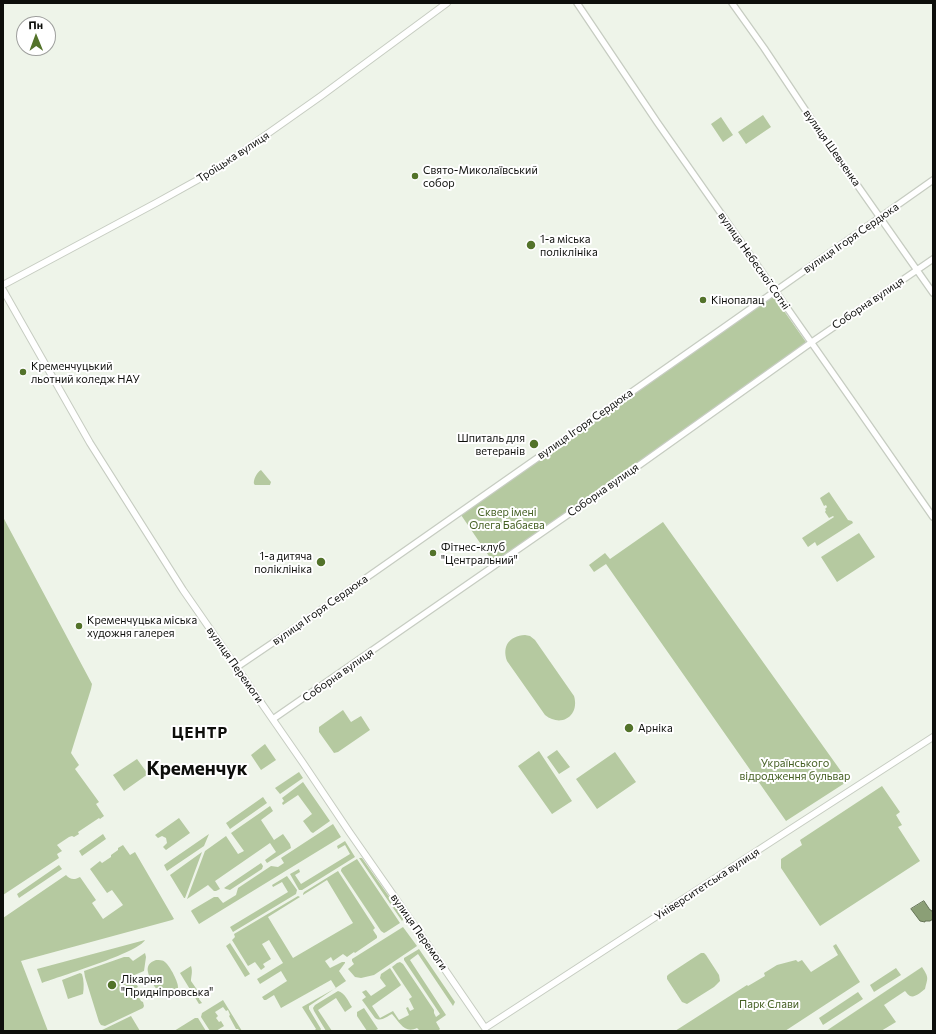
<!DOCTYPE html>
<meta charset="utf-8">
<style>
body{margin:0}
#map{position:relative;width:936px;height:1034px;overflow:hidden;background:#eef4e9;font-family:Commissioner,sans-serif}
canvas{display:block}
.frame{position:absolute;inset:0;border:4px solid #0d0e0b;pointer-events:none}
.north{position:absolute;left:16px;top:16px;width:40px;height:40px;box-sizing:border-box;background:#fff;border:1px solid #9e9f9d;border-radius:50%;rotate:359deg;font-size:11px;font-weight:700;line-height:16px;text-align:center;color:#0d0e0b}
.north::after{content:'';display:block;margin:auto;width:14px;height:18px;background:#53732a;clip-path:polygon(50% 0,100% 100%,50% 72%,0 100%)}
</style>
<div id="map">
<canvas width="936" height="1034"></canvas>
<div class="frame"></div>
<div class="north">Пн</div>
</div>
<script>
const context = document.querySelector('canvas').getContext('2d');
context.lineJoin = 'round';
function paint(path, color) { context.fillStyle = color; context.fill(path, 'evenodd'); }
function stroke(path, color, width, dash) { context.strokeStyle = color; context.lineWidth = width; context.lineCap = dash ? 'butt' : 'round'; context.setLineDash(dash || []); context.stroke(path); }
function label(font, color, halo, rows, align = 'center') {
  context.font = font + ' Commissioner,sans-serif'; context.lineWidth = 4; context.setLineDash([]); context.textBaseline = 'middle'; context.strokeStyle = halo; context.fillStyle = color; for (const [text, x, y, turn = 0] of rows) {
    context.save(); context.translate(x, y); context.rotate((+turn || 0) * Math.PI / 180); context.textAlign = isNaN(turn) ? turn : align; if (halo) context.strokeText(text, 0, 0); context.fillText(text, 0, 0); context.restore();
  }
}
paint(new Path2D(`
 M763,115L771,127L746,144L738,132Z
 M721,117L733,135L723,142L711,124Z
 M772,294L808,345L495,565L459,512Z
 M261,470L271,482L270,485H255L254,484C253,480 257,472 261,470Z
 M829,492L848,520L852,521L853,523L817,546L815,542L808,547L802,538L834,517L833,516L829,518L825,512L826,510L825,509L827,507L826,505L824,506L820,498Z
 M3,517L92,684L91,689L71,753L79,765L75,769L99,802L96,804L104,816L100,819L99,818L78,832L79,834L74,837L72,836L69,837L57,845L62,851L57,854L59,858L3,895Z
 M663,522L848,781L786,821L606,564L594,572L589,565L605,553L610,559Z
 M859,533L875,557L837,582L821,557Z
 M525,635L530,636L535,640L574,696C580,716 561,728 545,715L507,661C502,646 509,636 525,635Z
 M343,710L351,722L361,716L370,730L338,752L334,753L319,732V727Z
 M265,744L276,760L261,770L251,755Z
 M557,750L570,767L559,774L547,757Z
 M539,751L572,801L552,814L518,766Z
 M615,752L636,782L597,809L576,779Z
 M137,759L148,774L124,791L113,775Z
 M299,772L303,778L280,794L275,788Z
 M303,782L330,821L313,833L311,832L303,821L312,814L298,795L283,805L282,803L284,801L282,798Z
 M882,786L900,812L896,815L902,825L898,827L920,861L820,926L781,868V859L802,845L800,840Z
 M263,797L267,803L230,829L226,823Z
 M270,806L273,811L261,820L274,840L283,834L290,844L291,848L267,863L265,860L276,852L270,843L215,881L220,889L216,891H214L208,885L187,899L205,851L226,836L238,854L244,851L231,833Z
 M179,818L190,833L166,850L163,847L167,843L166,838L162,836L158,838L155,835Z
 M333,824L341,837L199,924L191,911L192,910L214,897H218L223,903L236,895L238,888L271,866L278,867L284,863L281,858Z
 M103,834L106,839L82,856L79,851Z
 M209,834L204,846L167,871L164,865Z
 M345,841L355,857L302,890H299L290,874L299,869L300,872L295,875L301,884L350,854L345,845L338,849L337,846Z
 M123,845L130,855L135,852L174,919L172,920L21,961L48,1031H3V918L66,875C70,880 75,880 80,877L96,900L92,903L103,919L123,905L112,890L107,893L90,869L100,861L102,863L111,857V855L118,850V848Z
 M202,852L185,898H184L170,875Z
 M359,858H362L404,918L402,921Z
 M357,859L400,923L386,932L384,933L381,931L341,871V870L342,868Z
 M261,863L263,866L262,869L230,890L226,889L224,888Z
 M59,865L62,869L19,898L17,894Z
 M338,871L375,928L373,930L377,936V938L355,953L354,952L347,957L343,954L333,961L331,957L325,961L330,968L342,962H345V963L339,971L346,981L309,1006V1009L321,1029L320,1031H314L316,1029L302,1007L336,988L331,980L281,1008L274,995L266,1000H264L262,997L287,981L281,971L260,984L257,979L283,963L269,940L262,944L271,959L263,964L265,967L261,970L255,962L248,966L232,940L235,937L234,934L298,896L300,897L268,917L293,958L353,923L327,880L303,895V894L304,892Z
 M287,876L297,890L296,894L233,932L230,927L288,892L282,882L273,887L272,885Z
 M403,927L417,946L374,975L361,978L355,977L348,969L354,964L352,961V959Z
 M145,940C138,953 60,976 42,983L37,969Z
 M230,943L250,974L245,977L226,946Z
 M836,944L860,982L785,1031H675L747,985L748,986L765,976L764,973L777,965L796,960L798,962L802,960L811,972L838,955L833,946Z
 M419,949L455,1002L453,1006L418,954L410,960L446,1015L436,1022L440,1029L438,1031H420L417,1028C405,1034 400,1023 392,1014C386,1017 381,1022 375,1018L362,1000L366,997L362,992L366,990L371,996L386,986L380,978L381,974L390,968L401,985L400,986L372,1006L380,1018L393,1011L399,1020L409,1015L406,1008L408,1007L410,1011L414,1009L409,999L412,997L392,967L397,963L400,962L403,964L434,1010V1013L436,1017L440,1014L404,960V958Z
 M145,953L146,957L144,971L132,976L138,987L134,989L141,1001L143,1002L144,1006L143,1008L105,1026L101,1025L99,1022L85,977L84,971L124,957H129L133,961Z
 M701,953H704L706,955L719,975L720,981L714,987L687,1004L682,1002L667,979V976L669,974Z
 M156,960C159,960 163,960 165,962C170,966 179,983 178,988C168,999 160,996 153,984C149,975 142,965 156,960Z
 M191,966C193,972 191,976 191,981L200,994L199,999L202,1003L199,1004L180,973Z
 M922,967C929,978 928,977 925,989C921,992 915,998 910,996C908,995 907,993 905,991L884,1005L896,1022L881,1031H826Z
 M896,968L901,975L874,992L870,985Z
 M80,973L82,974C84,980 84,988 83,994L68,999L62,980Z
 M338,991C345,993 348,1001 352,1007L345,1012L336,998L318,1010L332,1031H326L314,1011L313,1008L315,1005Z
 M858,992L863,999L823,1025L819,1018Z
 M223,1000L242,1031H240L238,1029H236L229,1016L230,1015L228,1010L226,1011L223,1007L215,1012L218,1016L216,1018L219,1022L221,1021L224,1026L216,1031H210L201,1017L202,1013Z
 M364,1008L378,1029L374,1031H367L357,1016V1012Z
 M131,1016L140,1031H100Z
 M195,1018H198L206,1031H187L186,1030L183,1031H174Z`), '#b5c9a0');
const water = new Path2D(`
 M924,901L930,910H931L933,913V919L930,921H925V922L920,921L911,909Z`);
paint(water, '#8b9f76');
stroke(water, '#657456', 1);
const tertiary = new Path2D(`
 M577,3L657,122L853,402L933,517
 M732,3L764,48L820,132L933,293
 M237,667L299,625L356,585L723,328L933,180
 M273,719L631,471L812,342L933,259`);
const secondary = new Path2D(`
 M3,285L156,203L219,168L321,96L447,3
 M3,290L90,443L183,590L303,763L350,833L426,942L485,1028L783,834L933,737`);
stroke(tertiary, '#c6ccc1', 8);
stroke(secondary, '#c6ccc1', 8);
stroke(tertiary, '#fff', 5.5);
stroke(secondary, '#fff', 6);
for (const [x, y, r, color] of [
 [415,176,4,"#53732a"],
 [531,245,5,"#53732a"],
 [703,300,4,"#53732a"],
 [23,372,4,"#53732a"],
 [534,444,5,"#53732a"],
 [433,553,4,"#53732a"],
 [321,562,5,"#53732a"],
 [79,626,4,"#53732a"],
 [629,728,5,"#53732a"],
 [112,985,5,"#53732a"]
]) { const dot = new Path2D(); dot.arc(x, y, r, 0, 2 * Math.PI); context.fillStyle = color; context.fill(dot); stroke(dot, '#fff', 1.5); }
label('11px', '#0d0e0b', '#fff', [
 ["вулиця Шевченка",832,148,55],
 ["Троїцька вулиця",233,157,-33],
 ["вулиця Ігоря Сердюка",851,238,-35],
 ["вулиця Небесної Сотні",754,261,55],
 ["Соборна вулиця",868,303,-34],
 ["вулиця Ігоря Сердюка",585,424,-35],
 ["Соборна вулиця",603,490,-35],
 ["вулиця Ігоря Сердюка",320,610,-35],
 ["вулиця Перемоги",235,665,55],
 ["Соборна вулиця",338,675,-35],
 ["Університетська вулиця",707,884,-33],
 ["вулиця Перемоги",419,932,55]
]);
label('11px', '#0d0e0b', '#fff', [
 ["Свято-Миколаївський",423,170],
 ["собор",423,183],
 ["1-а міська",540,239],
 ["поліклініка",540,252],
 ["Кінопалац",711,300],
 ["Кременчуцький",31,366],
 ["льотний коледж НАУ",31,379],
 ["Шпиталь для",525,438,"right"],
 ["ветеранів",525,451,"right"],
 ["Фітнес-клуб",441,547],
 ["\"Центральний\"",441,560],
 ["1-а дитяча",312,556,"right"],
 ["поліклініка",312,569,"right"],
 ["Кременчуцька міська",87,620],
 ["художня галерея",87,633],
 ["Арніка",638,728],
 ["Лікарня",121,979],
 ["\"Придніпровська\"",121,992]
], 'left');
label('11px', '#445f22', '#fff', [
 ["Сквер імені",507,512],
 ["Олега Бабаєва",507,525],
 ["Українського",795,763],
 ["відродження бульвар",795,776],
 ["Парк Слави",769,1004]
]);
context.letterSpacing = '1px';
label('bold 15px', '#0d0e0b', '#fff', [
 ["ЦЕНТР",200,733]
]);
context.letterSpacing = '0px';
label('bold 19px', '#0d0e0b', '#fff', [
 ["Кременчук",197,769]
]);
</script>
